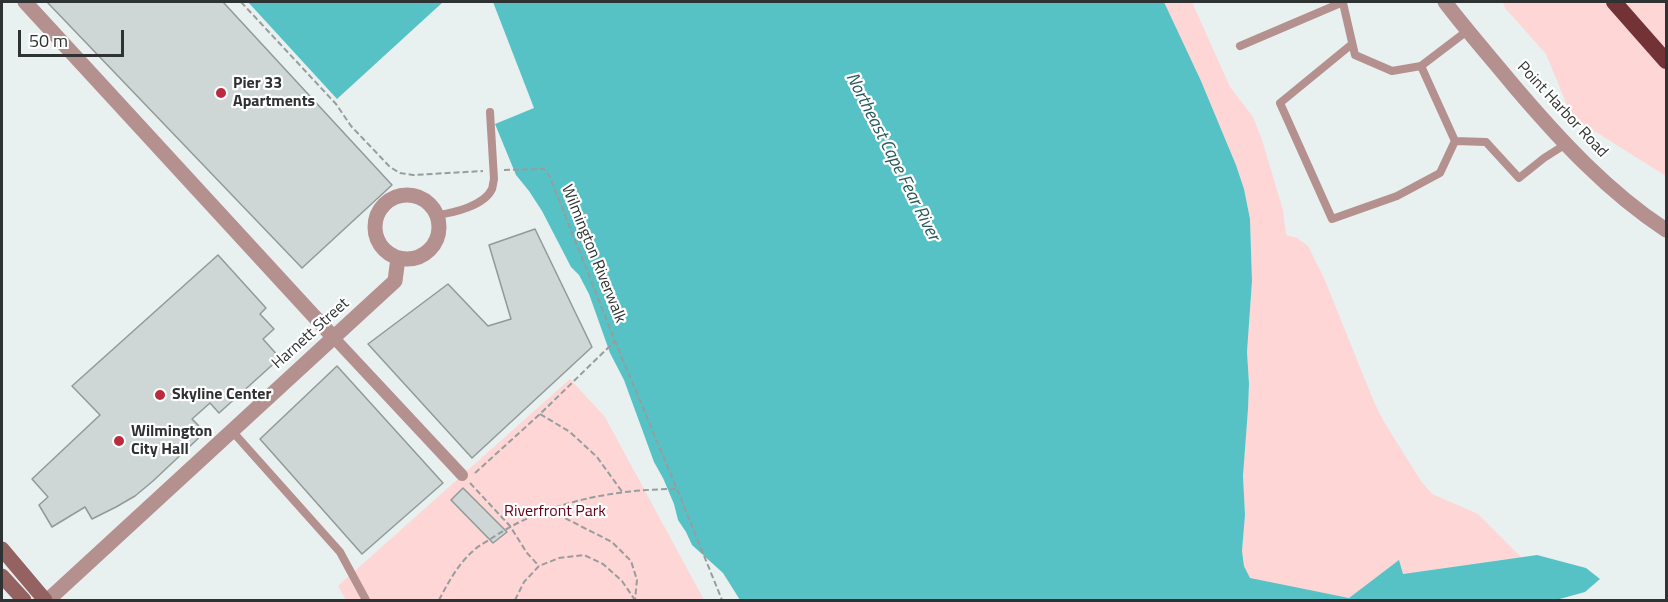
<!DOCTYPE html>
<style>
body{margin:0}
#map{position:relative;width:1668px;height:602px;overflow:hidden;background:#e8f0f0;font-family:"Titillium Web",sans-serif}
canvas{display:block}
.frame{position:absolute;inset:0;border:3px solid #2f3232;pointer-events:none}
.scale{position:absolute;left:18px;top:30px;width:106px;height:27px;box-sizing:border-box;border:3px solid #2f3232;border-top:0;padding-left:8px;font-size:18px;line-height:21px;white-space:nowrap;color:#2f3232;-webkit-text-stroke:4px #fff;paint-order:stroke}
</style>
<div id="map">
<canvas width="1668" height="602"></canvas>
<div class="frame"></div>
<div class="scale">50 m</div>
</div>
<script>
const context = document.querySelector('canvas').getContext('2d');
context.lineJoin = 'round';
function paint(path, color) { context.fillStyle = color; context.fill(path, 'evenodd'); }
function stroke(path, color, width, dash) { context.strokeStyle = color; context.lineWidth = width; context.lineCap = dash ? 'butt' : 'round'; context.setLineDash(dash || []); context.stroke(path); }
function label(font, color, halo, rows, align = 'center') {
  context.font = font + ' "Titillium Web",sans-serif'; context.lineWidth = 4.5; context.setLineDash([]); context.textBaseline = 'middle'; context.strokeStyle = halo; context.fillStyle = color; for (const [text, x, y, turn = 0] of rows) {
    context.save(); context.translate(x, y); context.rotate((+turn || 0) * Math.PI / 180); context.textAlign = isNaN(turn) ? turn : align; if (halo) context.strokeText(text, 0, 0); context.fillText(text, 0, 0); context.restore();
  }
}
paint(new Path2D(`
 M1164,2H1192L1230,87L1253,117L1262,140L1283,210L1286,235L1297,238L1308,246L1324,278L1374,402L1384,422L1421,481L1432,494L1478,514L1521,557L1403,574L1399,561L1349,598L1250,579L1244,566L1242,551L1245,515L1243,476L1248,409L1249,384L1247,352L1252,281L1250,219L1244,189L1236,165L1201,81Z
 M1503,2H1666V176L1580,122L1569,110L1546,54L1505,8Z
 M570,379L605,417L704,600H346L338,586Z`), '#fdd6d5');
paint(new Path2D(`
 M248,2H443L337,99Z
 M493,2H1164L1201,81L1236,165L1244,189L1250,219L1252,281L1247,352L1249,384L1248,409L1243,476L1245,515L1242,551L1244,566L1250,578L1349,598L1399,560L1403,574L1537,555L1586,568L1600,579L1585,592L1556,600H740L723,573L692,545L686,532L678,520L674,504L663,478L654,462L624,380L610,353L589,294L579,275L571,267L542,211L529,191L516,175L495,124L534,108Z`), '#57c2c6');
const building = new Path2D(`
 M47,2H223L392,185L302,268Z
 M535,229L592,347L472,458L368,344L448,284L488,326L511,319L489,245Z
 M218,255L266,308L260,314L274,329L263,339L280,358L219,413L210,403L192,419L205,432L153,481L135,496L116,507L92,519L85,507L52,527L39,505L48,497L32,479L100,415L72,386Z
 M337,366L443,483L362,554L260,439Z
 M463,488L507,532L493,543L451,500Z`);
paint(building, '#ced6d6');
stroke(building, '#929999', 1.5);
stroke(new Path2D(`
 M241,2L336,104L351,126L390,167L400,173L413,175L483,171
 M504,170L544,169L550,177L615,341L677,489L722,600
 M540,414L570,432L597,457L623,493
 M475,473L540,414L615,341
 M470,483L510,526L527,553L539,566
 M549,510L612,542L631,561L637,580L635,600
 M439,600C448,583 458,564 473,551C478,546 486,542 492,538C546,502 614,489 677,489
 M515,600L524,582L539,566L559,558L584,555L603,564L622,581L635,600`), '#979d9d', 2, [6, 3]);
stroke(new Path2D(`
 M1343,3L1355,55L1392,71L1421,66L1455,141L1486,142L1519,178L1544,158L1566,144
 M1352,44L1280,103L1332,219L1397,196L1440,173L1455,141
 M1240,46L1343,2
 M1421,66L1467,31
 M437,215C453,213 484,206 492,189C493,186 493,183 494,179L490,112
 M232,431L340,552L366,600`), '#b4908f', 8);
stroke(new Path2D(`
 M334,338L462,475`), '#b4908f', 12);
stroke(new Path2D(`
 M25,2L334,338
 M1445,2C1467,31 1491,58 1514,86C1560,140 1608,192 1666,230
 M375 227a32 32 0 1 1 64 0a32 32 0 1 1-64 0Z
 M48,600L395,281L398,258`), '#b4908f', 15);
stroke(new Path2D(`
 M2,549L45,600
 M2,576L24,600`), '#956262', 15);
stroke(new Path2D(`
 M1614,2L1666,61`), '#733236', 16);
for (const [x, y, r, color] of [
 [221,93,6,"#bc2b3d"],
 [160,395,6,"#bc2b3d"],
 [119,441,6,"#bc2b3d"]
]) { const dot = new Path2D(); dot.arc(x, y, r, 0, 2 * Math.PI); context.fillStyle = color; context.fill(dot); stroke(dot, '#fff', 2); }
label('bold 16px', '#2f3232', '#fff', [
 ["Pier 33",233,84],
 ["Apartments",233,102],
 ["Skyline Center",172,395],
 ["Wilmington",131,432],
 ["City Hall",131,450]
], 'left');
label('16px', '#2f3232', '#fff', [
 ["Point Harbor Road",1562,110,47],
 ["Wilmington Riverwalk",593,254,68],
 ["Harnett Street",311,334,-42]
]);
label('16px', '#660317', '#fff', [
 ["Riverfront Park",555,512]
]);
label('italic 18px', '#29585a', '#fff', [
 ["Northeast Cape Fear River",892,157,63]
]);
</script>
